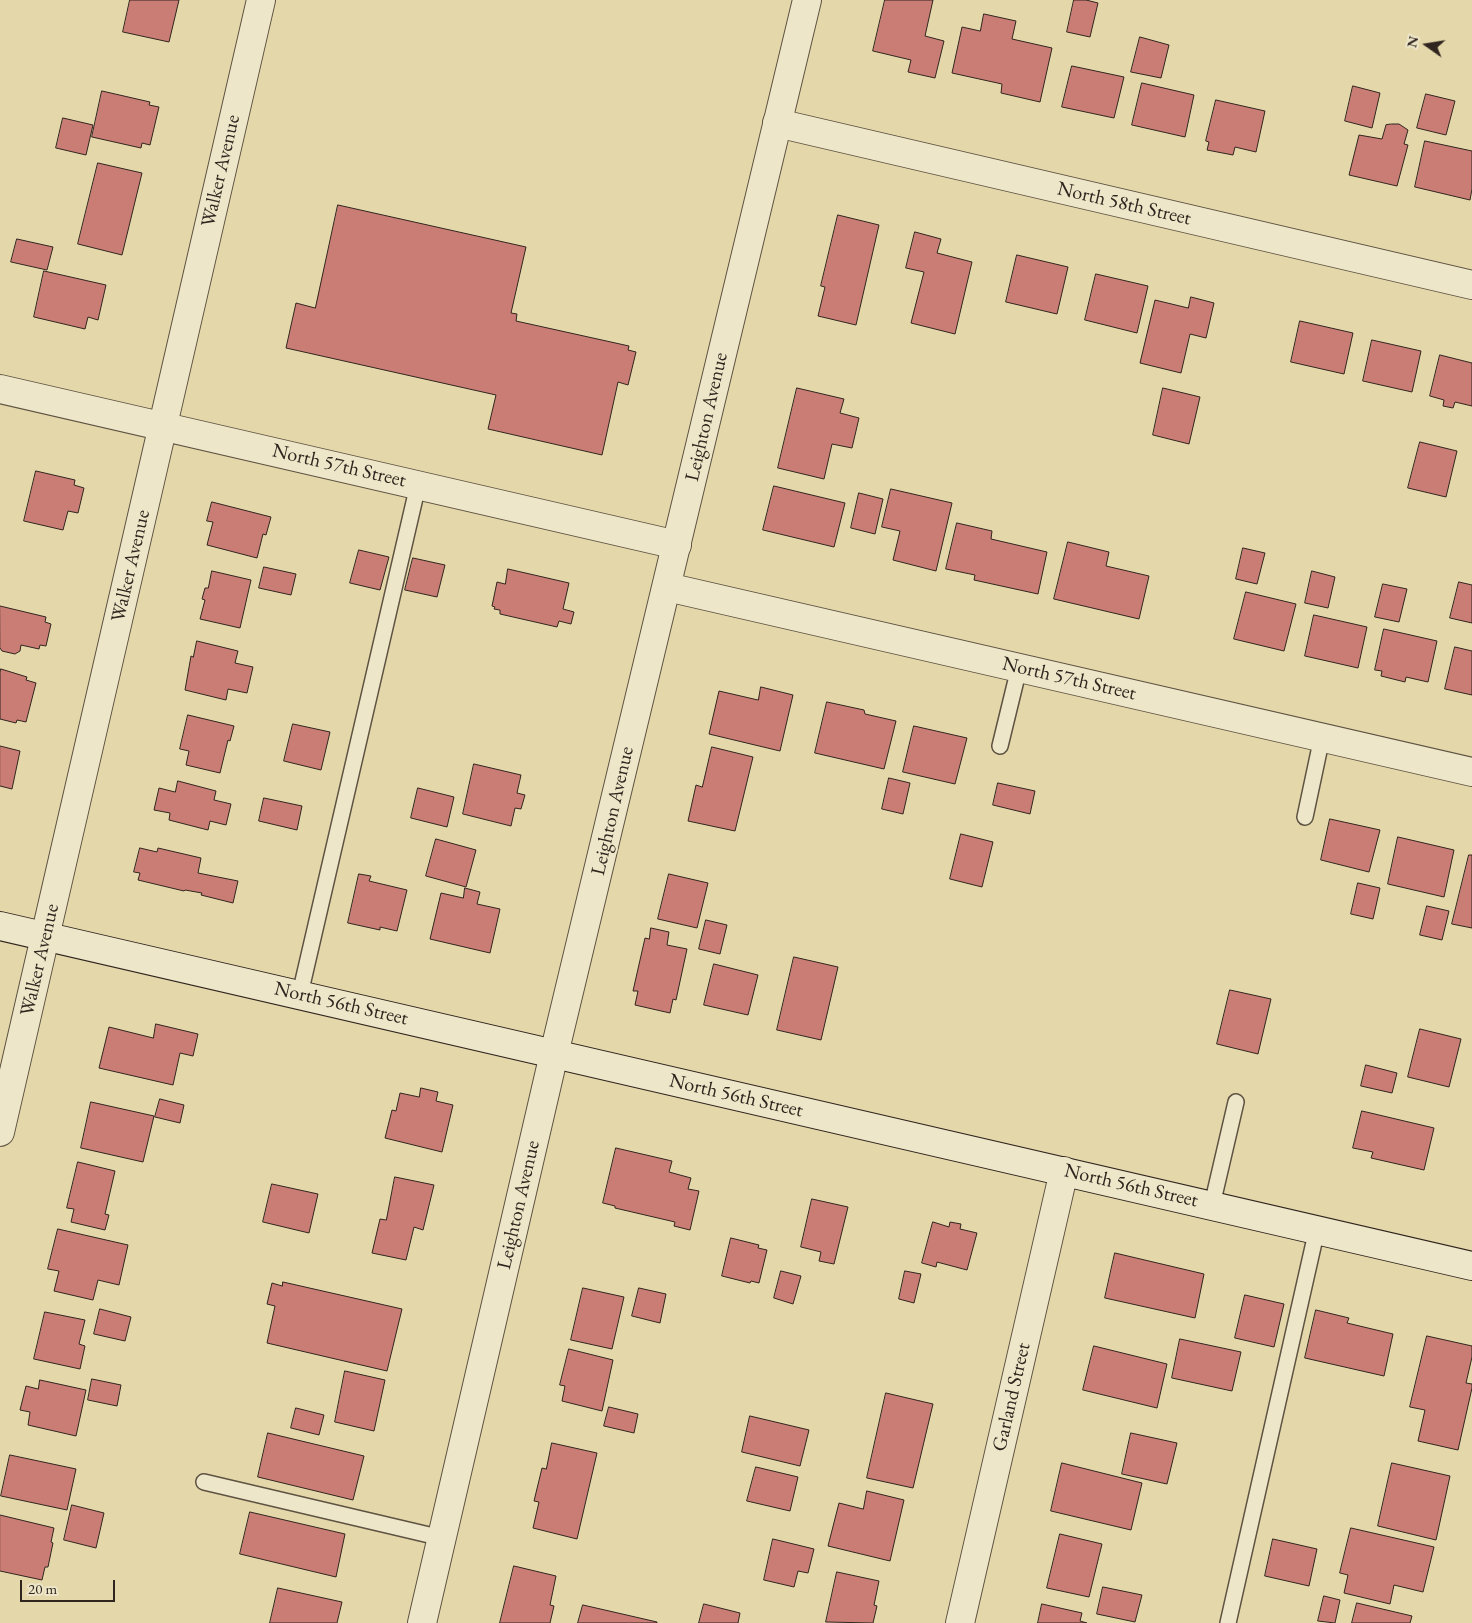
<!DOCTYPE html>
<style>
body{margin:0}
#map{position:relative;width:1472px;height:1623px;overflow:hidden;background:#e4d8ab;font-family:"EB Garamond",serif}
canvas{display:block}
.north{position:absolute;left:1402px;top:20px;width:50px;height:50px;-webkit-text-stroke:4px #ede6c8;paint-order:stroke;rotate:283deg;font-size:14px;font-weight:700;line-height:20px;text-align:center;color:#31251f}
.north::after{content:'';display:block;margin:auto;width:18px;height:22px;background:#31251f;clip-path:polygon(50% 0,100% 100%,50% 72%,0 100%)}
.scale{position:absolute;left:20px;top:1580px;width:95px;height:22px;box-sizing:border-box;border:2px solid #31251f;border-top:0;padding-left:6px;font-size:15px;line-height:18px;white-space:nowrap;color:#31251f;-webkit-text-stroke:4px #ede6c8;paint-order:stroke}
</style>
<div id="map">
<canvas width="1472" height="1623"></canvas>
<div class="north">N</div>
<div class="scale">20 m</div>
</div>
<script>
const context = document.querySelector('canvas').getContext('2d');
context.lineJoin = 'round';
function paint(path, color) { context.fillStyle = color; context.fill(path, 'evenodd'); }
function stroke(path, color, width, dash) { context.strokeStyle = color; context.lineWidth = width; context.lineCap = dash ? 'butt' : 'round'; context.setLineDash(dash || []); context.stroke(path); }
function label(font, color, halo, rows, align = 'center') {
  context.font = font + ' "EB Garamond",serif'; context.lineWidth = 4; context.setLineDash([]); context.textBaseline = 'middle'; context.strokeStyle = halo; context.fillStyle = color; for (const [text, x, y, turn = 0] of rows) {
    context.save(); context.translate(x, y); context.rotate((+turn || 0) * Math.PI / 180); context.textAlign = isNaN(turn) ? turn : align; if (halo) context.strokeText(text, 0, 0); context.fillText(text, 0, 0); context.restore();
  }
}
const building = new Path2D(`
 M130,0H179L169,42L123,32Z
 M885,0H933L925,36L944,41L935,78L908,72L911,60L873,51Z
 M1074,0H1086L1098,3L1090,37L1067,32Z
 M984,14L1016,21L1012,39L1052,48L1040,102L1001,93L1002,84L952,73L962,27L980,31Z
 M1140,37L1169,45L1161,78L1131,72Z
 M1072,66L1124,77L1114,118L1062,107Z
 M1142,83L1194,95L1185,137L1132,125Z
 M1353,86L1380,93L1372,128L1345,121Z
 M102,91L150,102L149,105L159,107L150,145L142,143L141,148L92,137Z
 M1426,94L1455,101L1446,135L1417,128Z
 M1216,100L1265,111L1256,152L1235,147L1233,155L1207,150L1209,142L1206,141Z
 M63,118L93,125L86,155L56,148Z
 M1392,124H1399L1408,130L1404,144L1408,145L1397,186L1349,175L1359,135L1382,139L1386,125Z
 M1425,141L1472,151V189L1470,200L1415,187Z
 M98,163L142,173L122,255L78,244Z
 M338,205L526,247L511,313L517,314L516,321L629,346L628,350L636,352L628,385L618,382L602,455L488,429L496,395L286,348L296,303L315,308Z
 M838,215L879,225L856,325L818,316L825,287L821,286Z
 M915,232L941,239L937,253L972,262L955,334L911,323L924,272L906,268Z
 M17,239L53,247L47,270L11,262Z
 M1017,255L1068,267L1057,314L1006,302Z
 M44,271L106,285L98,320L88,317L85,329L34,317Z
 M1096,274L1148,286L1137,333L1085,320Z
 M1191,297L1214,303L1206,338L1190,334L1181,373L1140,363L1155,300L1188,308Z
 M1300,321L1353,333L1344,374L1291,362Z
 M1372,340L1421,351L1412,392L1363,381Z
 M1440,355L1472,363V406L1455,402L1453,408L1443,406L1444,400L1430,396Z
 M797,388L844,399L840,413L859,418L852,448L832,444L824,479L778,468Z
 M1163,388L1200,397L1189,444L1153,435Z
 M1420,442L1457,451L1446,497L1408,488Z
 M36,471L75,480L74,485L84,488L78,513L68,511L63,530L24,521Z
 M774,486L845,503L834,547L763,530Z
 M891,489L952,503L936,571L893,560L900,531L882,527Z
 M859,493L883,499L875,534L851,528Z
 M212,502L271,517L266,535L263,534L257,558L207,545L213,522L207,521Z
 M957,523L992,531L991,539L1047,552L1038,594L974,580L975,575L946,569Z
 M1068,542L1109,552L1106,566L1149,576L1139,619L1054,599Z
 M1243,548L1265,553L1257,584L1236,579Z
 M359,550L389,557L380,590L350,583Z
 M413,558L445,565L437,597L405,590Z
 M264,567L296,574L291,595L259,588Z
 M508,569L569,583L563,609L574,612L571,624L559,621L557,627L500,614V610L494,609L495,607L492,606L497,582L505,584Z
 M212,571L251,580L240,628L200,619L205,600L202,599L205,588H208Z
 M1312,571L1335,577L1328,608L1305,603Z
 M1459,582L1472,585V623L1450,618Z
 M1383,584L1407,589L1399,622L1375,617Z
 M1246,592L1296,604L1284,651L1234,639Z
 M0,606L46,617L45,622L51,624L46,646L40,645L39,649L21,645L20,651L15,654L2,651L0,648Z
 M1314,615L1367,627L1358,668L1305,656Z
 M1384,629L1437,641L1428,682L1406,677L1405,682L1381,676L1382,671L1375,670Z
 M197,641L238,651L235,663L253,667L247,693L228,689L226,700L185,690L191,656L193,657Z
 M1455,647L1472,651V695L1445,689Z
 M1,669L27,677L26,680L36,683L26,722L17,720L16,723L0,719V673Z
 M761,687L793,695L780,751L709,734L719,691L758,700Z
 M827,702L864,710L865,714L896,721L884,769L815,753Z
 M188,715L234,726L230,741L228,740L220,773L186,765L189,751L180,749Z
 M293,724L330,732L321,770L284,761Z
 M914,726L967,738L955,784L903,772Z
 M0,746L20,751L12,789L0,786Z
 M712,747L753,757L735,831L688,821L696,785L702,787Z
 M474,764L521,775L517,793L525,795L521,809L515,808L511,826L463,814Z
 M889,778L910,783L903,814L882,809Z
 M178,781L216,791L214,800L231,804L226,825L210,821L208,830L169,820L170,813L154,810L159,788L175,792Z
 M998,783L1035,791L1030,814L993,805Z
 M418,788L454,797L447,827L411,818Z
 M264,798L302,806L297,830L259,821Z
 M1330,819L1380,830L1369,872L1321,860Z
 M961,834L993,842L982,887L950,879Z
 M1398,837L1454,850L1444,897L1388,884Z
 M436,839L476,850L466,887L426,876Z
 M140,848L157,852L158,848L201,858L198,873L238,881L233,903L201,895L202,893L185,890L184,891L138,880L140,873L134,872Z
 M1469,855H1472V928L1452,924Z
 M359,874L371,876L369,881L407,890L397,931L380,927V930L348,923Z
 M669,874L708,883L697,928L658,919Z
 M1358,883L1380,888L1373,919L1351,914Z
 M465,888L480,892L477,904L500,909L490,953L430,939L441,893L463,898Z
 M1427,906L1449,911L1442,940L1420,935Z
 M706,920L727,925L720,954L699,949Z
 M651,928L669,932L667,945L687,949L676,1000L673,999L670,1013L635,1005L638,991H633L645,938L649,939Z
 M794,957L838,967L821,1040L777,1030Z
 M714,964L758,975L748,1015L704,1005Z
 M1230,990L1271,999L1258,1054L1217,1044Z
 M156,1024L198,1034L193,1056L180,1053L173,1085L99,1068L109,1027L153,1038Z
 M1420,1029L1461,1039L1449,1087L1408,1077Z
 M1366,1065L1397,1073L1392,1093L1361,1086Z
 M421,1088L438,1092L436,1101L453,1105L442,1152L385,1138L392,1110L396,1111L400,1093L419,1097Z
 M160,1099L184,1105L180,1123L155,1117Z
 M91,1102L154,1116L143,1162L81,1148Z
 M1362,1111L1434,1128L1424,1170L1371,1158L1373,1152L1353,1148Z
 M616,1148L672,1161L669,1172L691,1178L688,1189L699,1191L690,1230L674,1226L675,1222L615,1208V1206L603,1203Z
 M78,1162L115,1171L105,1214L109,1215L105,1230L71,1222L74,1209L67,1208Z
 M395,1177L434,1185L423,1230L414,1227L406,1260L372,1253L380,1219L386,1220Z
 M272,1184L318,1194L309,1233L263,1222Z
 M812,1199L848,1207L834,1264L819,1261L821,1252L801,1247Z
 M933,1222L949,1227L950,1222L961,1224L960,1229L977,1233L967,1270L937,1262L936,1267L922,1263Z
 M58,1229L128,1245L119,1285L98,1280L93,1300L54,1291L59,1271L48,1269Z
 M731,1238L759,1245L758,1248L767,1250L759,1283L751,1281L750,1283L722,1276Z
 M1115,1253L1204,1274L1195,1318L1105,1298Z
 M781,1271L801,1276L793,1304L774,1298Z
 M905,1271L921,1274L914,1303L899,1299Z
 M283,1282L402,1309L387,1371L267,1343L275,1306L267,1304L272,1283L282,1286Z
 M583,1288L624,1297L612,1349L571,1340Z
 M639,1288L666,1294L660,1323L632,1316Z
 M1245,1295L1284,1304L1274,1347L1235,1338Z
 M100,1309L131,1317L125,1341L94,1334Z
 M1316,1310L1349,1318L1347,1323L1393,1334L1384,1376L1305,1358Z
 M45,1312L85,1320L79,1344L85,1346L80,1369L34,1359Z
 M1427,1336L1472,1346V1357L1466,1383L1472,1384V1388L1458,1450L1418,1441L1425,1410L1410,1407Z
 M1180,1339L1241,1352L1232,1391L1172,1378Z
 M1094,1346L1167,1364L1157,1408L1083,1390Z
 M569,1349L613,1360L602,1411L562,1401L565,1386L560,1385Z
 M345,1371L385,1380L374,1431L335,1422Z
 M92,1379L121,1385L117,1406L88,1400Z
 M40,1380L86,1390L76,1436L28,1425L30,1412L20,1410L26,1386L38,1389Z
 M886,1393L933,1404L913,1488L867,1478Z
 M609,1407L638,1414L634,1433L604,1426Z
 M296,1408L324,1415L319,1435L291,1428Z
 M750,1416L809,1430L800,1466L742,1452Z
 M268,1433L364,1456L353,1500L258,1477Z
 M1131,1433L1177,1443L1167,1484L1122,1474Z
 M552,1443L597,1453L577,1539L533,1528L539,1502L534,1501L542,1468L546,1469Z
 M10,1455L76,1469L67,1510L1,1496Z
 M1062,1463L1142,1483L1131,1530L1051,1511Z
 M1392,1463L1450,1476L1436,1540L1378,1526Z
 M756,1467L798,1477L790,1511L747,1501Z
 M867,1491L904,1500L890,1561L828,1546L839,1503L863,1509Z
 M72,1505L104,1513L96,1548L64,1540Z
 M250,1512L345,1534L336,1577L240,1554Z
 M0,1515L54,1528L51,1542L53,1543L48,1567H45L42,1580L0,1571Z
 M1351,1528L1434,1547L1423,1592L1394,1585L1390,1604L1344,1593L1348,1575L1340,1573Z
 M1060,1534L1102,1544L1089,1597L1047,1588Z
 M773,1539L814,1549L808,1573L798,1571L794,1587L764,1580Z
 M1273,1539L1317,1549L1309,1586L1265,1576Z
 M514,1566L556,1576L550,1605L554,1606L550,1623H500Z
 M837,1572L879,1581L874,1605L877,1606L873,1623L826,1622Z
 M1103,1587L1142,1595L1135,1622L1097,1614Z
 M278,1588L342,1602L337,1623H270Z
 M1324,1596L1340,1600L1335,1623L1318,1621Z
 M1357,1603L1412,1616L1410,1623H1352Z
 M704,1604L740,1613L738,1623H699Z
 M1042,1604L1082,1613L1080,1621L1087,1623H1038Z
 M583,1605L657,1622V1623H578Z`);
paint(building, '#c97d74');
stroke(building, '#31251f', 1);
const service = new Path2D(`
 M1000,746L1019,668
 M1305,817L1322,737
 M300,994L418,485
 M1212,1205L1236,1102
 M204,1482L442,1538
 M1228,1623L1317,1229`);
const minor = new Path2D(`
 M777,123L1472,285
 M0,389L677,545
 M667,587L1472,772
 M0,1132L261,0
 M960,1623L1064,1171`);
const tertiary = new Path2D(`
 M422,1623L554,1054L807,0`);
const secondary = new Path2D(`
 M0,926L1472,1266`);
stroke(service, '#5e5242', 18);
stroke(minor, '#5e5242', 30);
stroke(tertiary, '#5e5242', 30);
stroke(secondary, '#31251f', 30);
stroke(service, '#ede6c8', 15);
stroke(minor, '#ede6c8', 28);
stroke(tertiary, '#ede6c8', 28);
stroke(secondary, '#ede6c8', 28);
label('20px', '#31251f', '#ede6c8', [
 ["Walker Avenue",221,171,-77],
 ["North 58th Street",1124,204,13],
 ["Leighton Avenue",707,417,-77],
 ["North 57th Street",339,466,13],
 ["Walker Avenue",131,566,-77],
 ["North 57th Street",1069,679,13],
 ["Leighton Avenue",613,811,-77],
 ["Walker Avenue",40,960,-77],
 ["North 56th Street",341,1004,13],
 ["North 56th Street",736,1096,13],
 ["North 56th Street",1131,1186,13],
 ["Leighton Avenue",519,1205,-77],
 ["Garland Street",1012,1397,-77]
]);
</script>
